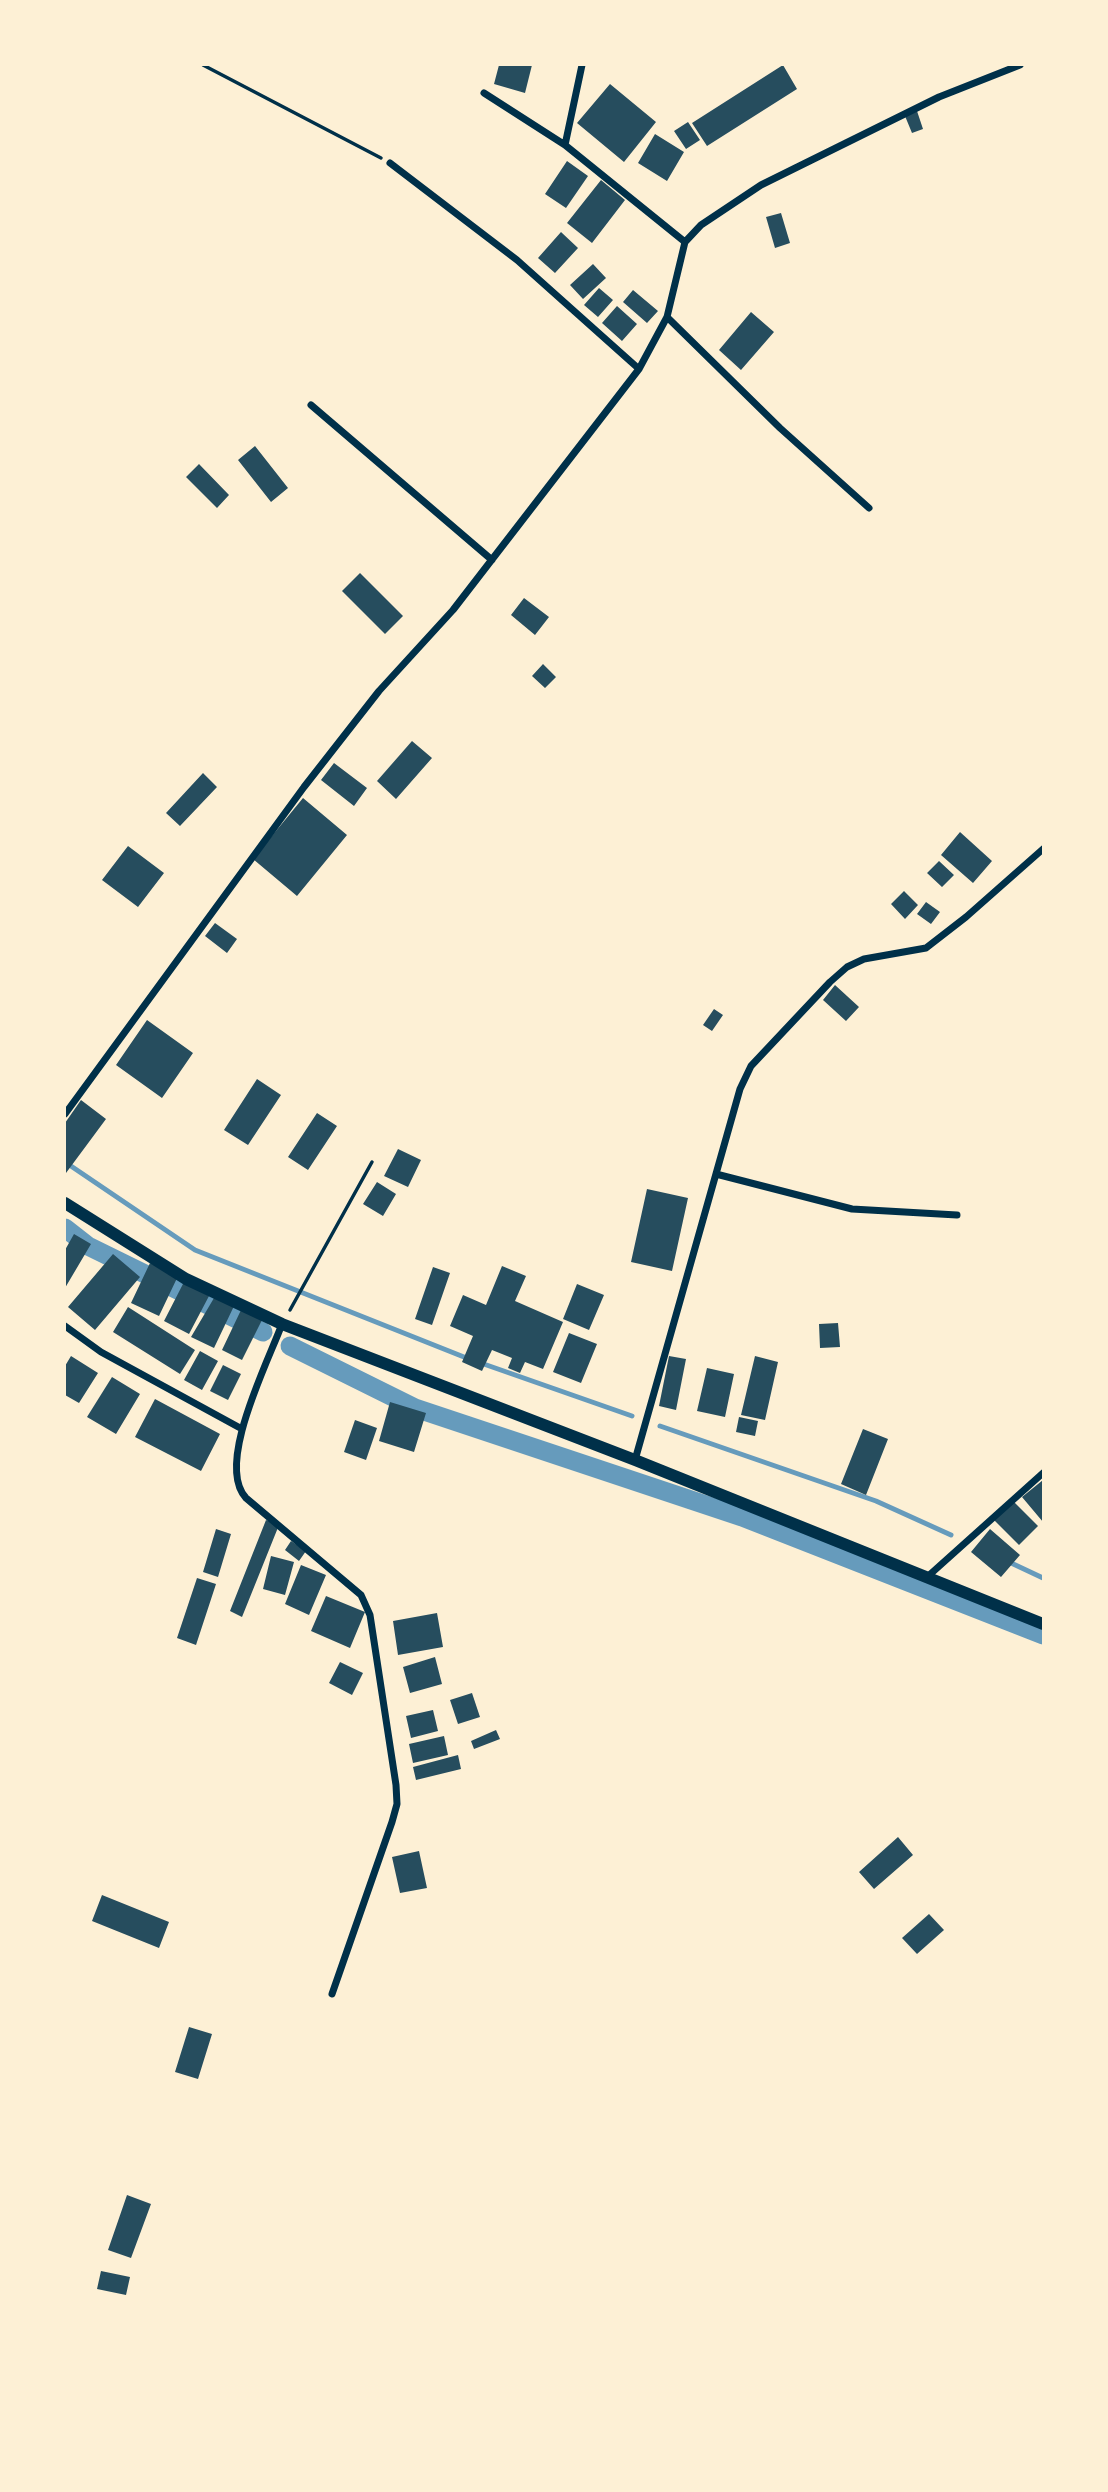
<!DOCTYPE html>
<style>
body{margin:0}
#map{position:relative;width:1108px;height:2492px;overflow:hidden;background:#fdf0d5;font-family:"Public Sans",sans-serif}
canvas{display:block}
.frame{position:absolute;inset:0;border:66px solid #fdf0d5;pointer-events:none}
</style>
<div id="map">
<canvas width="1108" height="2492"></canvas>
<div class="frame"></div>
</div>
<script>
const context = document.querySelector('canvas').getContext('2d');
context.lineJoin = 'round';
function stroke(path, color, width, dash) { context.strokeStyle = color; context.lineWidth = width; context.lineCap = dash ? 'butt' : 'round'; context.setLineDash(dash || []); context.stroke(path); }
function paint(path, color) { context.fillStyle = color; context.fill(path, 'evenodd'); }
stroke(new Path2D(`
 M65,1162L195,1250L469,1359
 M478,1362L632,1416
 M660,1426L876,1501L951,1535
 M1009,1562L1043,1578`), '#669bbc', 5);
stroke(new Path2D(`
 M65,1228L88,1246L263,1332
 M290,1346L415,1408L742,1517L1043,1635`), '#669bbc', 19);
paint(new Path2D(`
 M499,65H532L525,93L494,84Z
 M783,65L797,89L707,146L692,123Z
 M610,84L656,122L624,162L577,123Z
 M917,111L923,129L912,133L905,116Z
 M688,122L700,140L686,149L674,131Z
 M655,134L684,152L667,181L638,163Z
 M567,161L588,176L566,208L545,194Z
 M601,180L625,200L592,243L567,223Z
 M781,213L790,243L775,248L766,217Z
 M561,232L578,248L555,273L538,258Z
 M593,264L606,278L583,299L570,285Z
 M599,288L613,300L598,317L584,305Z
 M633,290L658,311L647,323L623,302Z
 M617,306L637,324L622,341L602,323Z
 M751,312L774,332L741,370L719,350Z
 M255,446L288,488L271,502L238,460Z
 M199,464L229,495L217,508L186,477Z
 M360,573L403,616L385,634L342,591Z
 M524,598L549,617L535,635L511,615Z
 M543,664L556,677L545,688L532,676Z
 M412,741L432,758L396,799L377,781Z
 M334,763L367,788L354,806L321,780Z
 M203,773L217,787L180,826L166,813Z
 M303,798L347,835L297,896L253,859Z
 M960,832L992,861L973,883L941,855Z
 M128,846L164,873L138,907L102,880Z
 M939,861L954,875L942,887L927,873Z
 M904,891L918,905L905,919L891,904Z
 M926,902L940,912L931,924L917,914Z
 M215,923L237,939L227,953L205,936Z
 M835,985L859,1007L846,1021L823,1000Z
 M714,1009L723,1015L712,1031L703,1025Z
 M147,1020L193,1053L162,1098L116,1065Z
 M257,1079L281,1095L248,1145L224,1130Z
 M81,1100L106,1119L66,1173L65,1123Z
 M317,1113L337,1126L308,1170L288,1157Z
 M398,1149L421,1160L408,1187L384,1176Z
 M377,1182L396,1194L383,1216L363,1204Z
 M647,1189L688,1198L672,1271L631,1262Z
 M74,1234L91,1244L65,1288V1250Z
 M113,1254L140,1277L95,1330L68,1307Z
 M150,1263L178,1276L159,1316L131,1303Z
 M502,1266L526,1276L515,1301L563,1322L543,1369L525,1362L520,1373L508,1368L512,1358L492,1350L482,1371L462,1362L473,1336L450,1326L463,1295L486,1305Z
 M433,1267L450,1273L432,1325L415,1319Z
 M184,1282L209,1296L189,1334L164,1321Z
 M577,1284L604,1295L589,1330L563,1319Z
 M214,1298L234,1306L214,1348L191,1337Z
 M128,1307L195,1350L180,1374L113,1332Z
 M241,1310L262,1320L242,1360L222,1350Z
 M838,1323L840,1347L820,1348L819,1324Z
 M569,1333L597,1344L581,1383L553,1372Z
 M200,1351L218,1361L202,1390L184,1380Z
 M71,1356L98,1373L79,1403L65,1395V1366Z
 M669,1356L686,1359L676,1410L659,1406Z
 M755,1356L778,1362L765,1420L741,1415Z
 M223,1365L241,1374L228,1400L210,1391Z
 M707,1368L734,1374L725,1417L697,1411Z
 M112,1377L140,1394L116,1434L87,1417Z
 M155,1399L220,1434L201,1471L135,1437Z
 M390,1402L426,1413L414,1452L379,1441Z
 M739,1417L758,1421L755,1436L736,1432Z
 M355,1420L377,1428L366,1460L344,1452Z
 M863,1429L888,1439L866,1495L841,1484Z
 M1043,1480V1522L1022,1497Z
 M1013,1501L1038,1526L1019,1545L994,1520Z
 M266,1520L279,1525L242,1617L230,1611Z
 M216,1529L231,1534L218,1577L203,1572Z
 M990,1529L1020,1555L1001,1577L971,1552Z
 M291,1541L306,1551L299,1561L285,1550Z
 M271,1556L294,1562L285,1595L263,1589Z
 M301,1565L326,1575L309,1615L285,1604Z
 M197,1578L216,1584L196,1645L177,1638Z
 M326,1596L365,1612L350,1648L311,1631Z
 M437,1613L443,1647L398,1655L393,1621Z
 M435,1657L442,1684L410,1693L403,1667Z
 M340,1662L363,1673L352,1695L329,1683Z
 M472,1693L480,1717L458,1724L450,1700Z
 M433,1710L438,1731L411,1738L406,1716Z
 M496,1730L500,1739L474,1749L471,1741Z
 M444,1736L448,1755L413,1763L409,1744Z
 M458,1755L461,1769L416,1780L413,1767Z
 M898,1837L913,1855L874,1889L859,1872Z
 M419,1851L427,1888L400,1893L392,1857Z
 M102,1895L169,1922L159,1948L92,1921Z
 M929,1914L944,1930L917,1954L902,1938Z
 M189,2027L212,2034L198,2079L175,2072Z
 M127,2195L151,2204L131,2258L108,2250Z
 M101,2271L130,2277L126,2295L97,2289Z`), '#264d5e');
stroke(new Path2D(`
 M203,65L381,158
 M290,1310L372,1162`), '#003049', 3.5);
stroke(new Path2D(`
 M484,93L565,145L685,242
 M565,145L582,65
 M390,163L517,260L639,369
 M667,317L780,428L869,508
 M311,405L492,560
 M65,1114L304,787L379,691L453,610L639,369L667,317L685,242L701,225L761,185L939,97L1020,65
 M716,1174L852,1209L957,1215
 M282,1324C268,1362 215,1465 246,1498L361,1595L370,1615L396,1785L397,1804L392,1822L332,1994
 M65,1326L101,1352L242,1429
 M635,1460L740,1089L751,1066L830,982L847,967L864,959L926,948L966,917L1043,849
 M926,1578L1043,1473`), '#003049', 7);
stroke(new Path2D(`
 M65,1203L186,1279L282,1324L635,1460L1043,1624`), '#003049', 12);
</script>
